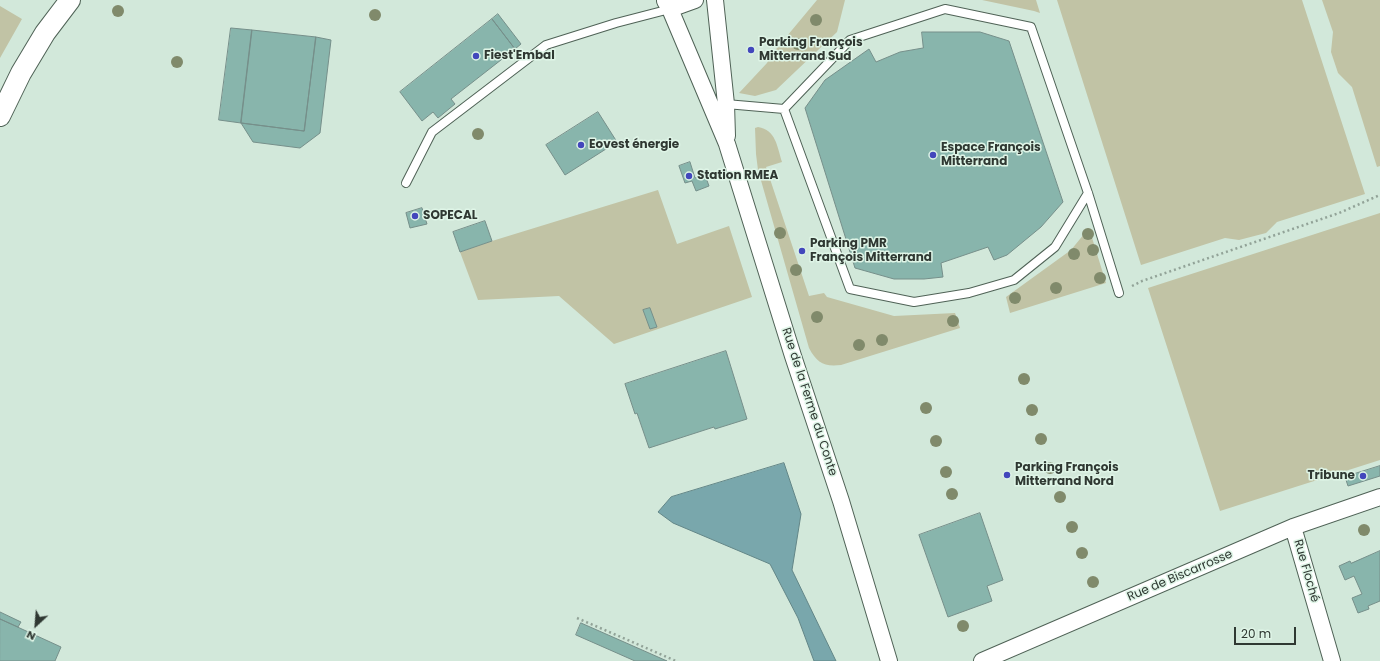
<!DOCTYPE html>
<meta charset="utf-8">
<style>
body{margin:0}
#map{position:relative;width:1380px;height:661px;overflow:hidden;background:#d2e8da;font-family:Poppins,sans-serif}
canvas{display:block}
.north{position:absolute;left:16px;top:605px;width:40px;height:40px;-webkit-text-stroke:3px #dff5e7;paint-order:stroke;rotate:206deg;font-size:11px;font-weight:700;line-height:16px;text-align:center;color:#2f3832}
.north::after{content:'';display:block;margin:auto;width:14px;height:18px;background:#2f3832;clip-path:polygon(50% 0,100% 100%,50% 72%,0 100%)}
.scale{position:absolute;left:1234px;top:627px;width:62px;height:18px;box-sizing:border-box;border:2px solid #2f3832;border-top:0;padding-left:5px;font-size:12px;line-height:14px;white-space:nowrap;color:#2f3832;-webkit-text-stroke:3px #dff5e7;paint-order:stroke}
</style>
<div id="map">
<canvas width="1380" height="661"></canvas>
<div class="north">N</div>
<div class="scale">20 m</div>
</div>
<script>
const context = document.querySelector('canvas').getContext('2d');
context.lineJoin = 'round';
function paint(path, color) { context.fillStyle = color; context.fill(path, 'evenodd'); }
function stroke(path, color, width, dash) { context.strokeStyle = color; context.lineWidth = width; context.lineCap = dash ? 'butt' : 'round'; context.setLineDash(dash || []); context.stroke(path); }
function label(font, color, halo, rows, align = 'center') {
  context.font = font + ' Poppins,sans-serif'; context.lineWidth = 3; context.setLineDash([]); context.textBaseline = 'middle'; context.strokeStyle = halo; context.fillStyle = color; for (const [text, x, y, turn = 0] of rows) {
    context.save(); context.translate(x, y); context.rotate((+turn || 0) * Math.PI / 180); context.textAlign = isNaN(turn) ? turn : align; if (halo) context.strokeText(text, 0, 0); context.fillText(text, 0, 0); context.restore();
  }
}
paint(new Path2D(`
 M817,0H845L837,32L776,90L755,96L739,93L767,63L772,54Z
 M982,0H1036L1040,13L1034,11Z
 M1057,0H1302L1365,194L1277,222L1266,233L1239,240L1225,238L1141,265Z
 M1322,0H1380V166L1377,167L1352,87L1338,73L1331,52L1333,32Z
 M0,6L22,19L0,58Z
 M758,127C776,130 777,146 782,162L766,167L809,296L824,293L827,297L894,316L955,313L960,328L841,365C824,367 817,363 809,348L758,170L756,154L755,128Z
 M658,190L677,244L729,226L752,297L614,344L559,296L478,300L460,252L492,241Z
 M1380,213V460L1220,511L1148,288Z
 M1089,228L1106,283L1010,313L1006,297L1071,250Z`), '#c1c3a5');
const water = new Path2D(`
 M784,463L801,514L792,570L836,661H814L798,618L770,564L673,523L658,512L671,497Z`);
paint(water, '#79a7ac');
stroke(water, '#638687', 1);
const building = new Path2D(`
 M498,14L521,44L515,49L492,19Z
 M492,19L515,49L451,99L455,104L438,118L433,112L422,121L400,92Z
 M231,28L252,30L241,123L219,120Z
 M252,30L316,37L304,131L241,123Z
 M922,32H980L1009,41L1063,202L1041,227L1007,255L994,260L988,247L941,263L943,277L924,279H894L855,268L805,108L825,80L869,49L876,62L900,52L923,48Z
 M316,37L331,40L320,133L300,148L253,142L241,123L304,131Z
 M598,112L617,142L565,175L546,145Z
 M690,162L695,178L705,175L709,186L696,191L692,181L685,183L679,166Z
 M422,208L427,224L410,228L406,213Z
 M485,221L492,241L460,252L453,232Z
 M650,308L657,327L650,329L643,310Z
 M726,351L747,419L715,429L714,427L649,448L637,413L635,414L625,384Z
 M1380,466V476L1348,486L1345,477Z
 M980,513L1003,580L987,586L992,601L948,617L919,535Z
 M1380,551V601L1368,606L1369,609L1358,613L1352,598L1362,594L1354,576L1345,580L1339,566L1350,561L1351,563Z
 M0,612L21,622L18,627L0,619Z
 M0,619L61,647L55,661H0Z
 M581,623L667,661H635L576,635Z`);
paint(building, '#88b5ac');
stroke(building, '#768f8a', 1);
const service = new Path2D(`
 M726,104L784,109
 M406,183L432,132L546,45L616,23L670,9
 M1088,193L1055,247L1014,280L969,293L914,302L850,289L784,109L850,40L945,9L1031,27L1088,193L1119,293`);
const minor = new Path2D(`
 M670,0V9L727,144L793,356L841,501L889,661
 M715,0L726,104L727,136
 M665,1L670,9L695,0
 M1293,527L1332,661
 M982,661L1293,527L1380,497`);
const tertiary = new Path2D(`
 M0,116L21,73L45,33L70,0`);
stroke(service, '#4f6256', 10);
stroke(minor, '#4f6256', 18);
stroke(tertiary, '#4f6256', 22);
stroke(new Path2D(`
 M1132,286L1142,281L1339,213L1380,195
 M577,618L676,661`), '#92a398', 2.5, [2, 3]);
stroke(service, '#fff', 8);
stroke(minor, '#fff', 16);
stroke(tertiary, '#fff', 20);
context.fillStyle = '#808a6b';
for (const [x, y] of [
 [118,11],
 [375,15],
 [816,20],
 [798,44],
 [177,62],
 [478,134],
 [780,233],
 [1088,234],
 [1093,250],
 [1074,254],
 [796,270],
 [1100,278],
 [1056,288],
 [1015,298],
 [817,317],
 [953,321],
 [882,340],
 [859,345],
 [1024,379],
 [926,408],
 [1032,410],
 [1041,439],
 [936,441],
 [1050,468],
 [946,472],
 [952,494],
 [1060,497],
 [1072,527],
 [1364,530],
 [1082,553],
 [1093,582],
 [963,626]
]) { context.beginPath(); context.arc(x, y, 6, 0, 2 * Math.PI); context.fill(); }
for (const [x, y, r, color] of [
 [751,50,4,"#4247bc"],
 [476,56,4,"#4247bc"],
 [581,145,4,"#4247bc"],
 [933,155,4,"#4247bc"],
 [689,176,4,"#4247bc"],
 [415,216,4,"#4247bc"],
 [802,251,4,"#4247bc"],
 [1007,475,4,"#4247bc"],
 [1363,476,4,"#4247bc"]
]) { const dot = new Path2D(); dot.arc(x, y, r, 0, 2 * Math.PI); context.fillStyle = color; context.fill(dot); stroke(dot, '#dff5e7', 1.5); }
label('bold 12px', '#2f3832', '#dff5e7', [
 ["Parking François",759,43],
 ["Mitterrand Sud",759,57],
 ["Fiest'Embal",484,56],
 ["Eovest énergie",589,145],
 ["Espace François",941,148],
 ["Mitterrand",941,162],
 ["Station RMEA",697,176],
 ["SOPECAL",423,216],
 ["Parking PMR",810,244],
 ["François Mitterrand",810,258],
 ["Parking François",1015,468],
 ["Mitterrand Nord",1015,482],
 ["Tribune",1355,476,"right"]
], 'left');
label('12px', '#2f3832', '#dff5e7', [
 ["Rue de la Ferme du Conte",809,402,72],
 ["Rue Floché",1306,571,74],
 ["Rue de Biscarrosse",1180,576,-23]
]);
</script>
